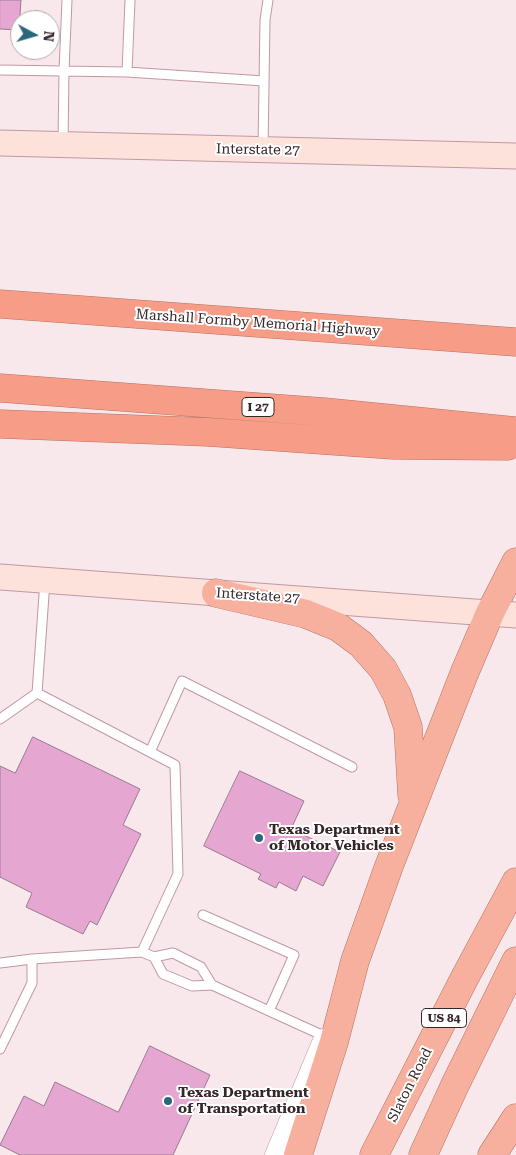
<!DOCTYPE html>
<style>
body{margin:0}
#map{position:relative;width:516px;height:1155px;overflow:hidden;background:#f9e8eb;font-family:"Roboto Serif",serif}
canvas{display:block}
.north{position:absolute;left:10px;top:10px;width:50px;height:50px;box-sizing:border-box;background:#fff;border:1px solid #afa8a9;border-radius:50%;rotate:96deg;font-size:14px;font-weight:700;line-height:20px;text-align:center;color:#362629}
.north::after{content:'';display:block;margin:auto;width:18px;height:22px;background:#29677d;clip-path:polygon(50% 0,100% 100%,50% 72%,0 100%)}
</style>
<div id="map">
<canvas width="516" height="1155"></canvas>
<div class="north">N</div>
</div>
<script>
const context = document.querySelector('canvas').getContext('2d');
context.lineJoin = 'round';
function paint(path, color) { context.fillStyle = color; context.fill(path, 'evenodd'); }
function stroke(path, color, width, dash) { context.strokeStyle = color; context.lineWidth = width; context.lineCap = dash ? 'butt' : 'round'; context.setLineDash(dash || []); context.stroke(path); }
function label(font, color, halo, rows, align = 'center') {
  context.font = font + ' "Roboto Serif",serif'; context.lineWidth = 4; context.setLineDash([]); context.textBaseline = 'middle'; context.strokeStyle = halo; context.fillStyle = color; for (const [text, x, y, turn = 0] of rows) {
    context.save(); context.translate(x, y); context.rotate((+turn || 0) * Math.PI / 180); context.textAlign = isNaN(turn) ? turn : align; if (halo) context.strokeText(text, 0, 0); context.fillText(text, 0, 0); context.restore();
  }
}
const building = new Path2D(`
 M0,0H21L19,30L0,29Z
 M33,737L140,789L123,825L141,834L97,925L90,921L83,934L26,907L32,893L0,877V766L15,773Z
 M240,771L304,801L291,829L340,852L323,886L303,876L296,891L279,882L276,888L258,879L261,874L204,846Z
 M150,1046L210,1075L173,1155H20L0,1145L24,1096L44,1106L55,1082L118,1112Z`);
paint(building, '#e5a6d2');
stroke(building, '#997a8f', 1);
const service = new Path2D(`
 M130,0L127,72L264,81
 M0,70L127,72
 M63,143L64,71L67,0
 M263,148L265,20L268,0
 M45,581L37,693L175,765L178,874L142,952L154,957L173,953L201,967L212,985
 M0,719L37,693
 M150,752L182,681L352,767
 M203,915L294,955L269,1011
 M154,957L163,974L192,986L212,985L324,1036
 M0,963L32,959
 M0,1049L32,983V959L142,952`);
const minor = new Path2D(`
 M274,1155L323,1038`);
const secondary = new Path2D(`
 M0,143L516,156
 M0,577L516,615`);
const trunk = new Path2D(`
 M216,593L306,614L338,627L361,644L383,669L397,695L408,727L412,795
 M298,1155L334,1042L355,961L389,866L464,674L490,613L516,562
 M374,1155L464,979L516,882
 M423,1155L455,1085L516,961
 M492,1155L516,1118`);
const motorway = new Path2D(`
 M0,304L516,342
 M0,388L324,412L516,431
 M0,424L208,432L393,445L508,446`);
stroke(service, '#c099a0', 11);
stroke(minor, '#c099a0', 19);
stroke(secondary, '#c099a0', 27);
stroke(trunk, '#b37365', 29);
stroke(motorway, '#b37365', 29);
stroke(service, '#fff', 9);
stroke(minor, '#fff', 18);
stroke(secondary, '#fde1db', 25);
stroke(trunk, '#f8b09e', 28);
stroke(motorway, '#f79c86', 28);
for (const [x, y, r, color] of [
 [259,838,5,"#29677d"],
 [168,1101,5,"#29677d"]
]) { const dot = new Path2D(); dot.arc(x, y, r, 0, 2 * Math.PI); context.fillStyle = color; context.fill(dot); stroke(dot, '#fff', 2); }
for (const [x, y, w] of [
 [258,407,32],
 [444,1018,45]
]) { const box = new Path2D(); box.roundRect(x - w / 2, y - 9.5, w, 19, 4); context.fillStyle = '#fff'; context.fill(box); stroke(box, '#362629', 1); }
label('bold 12px', '#362629', null, [
 ["I 27",258,407],
 ["US 84",444,1018]
]);
label('14px', '#362629', '#fff', [
 ["Interstate 27",258,150,1],
 ["Marshall Formby Memorial Highway",258,323,4],
 ["Interstate 27",258,596,4],
 ["Slaton Road",410,1085,-63]
]);
label('bold 14px', '#362629', '#fff', [
 ["Texas Department",269,830],
 ["of Motor Vehicles",269,846],
 ["Texas Department",178,1093],
 ["of Transportation",178,1109]
], 'left');
</script>
